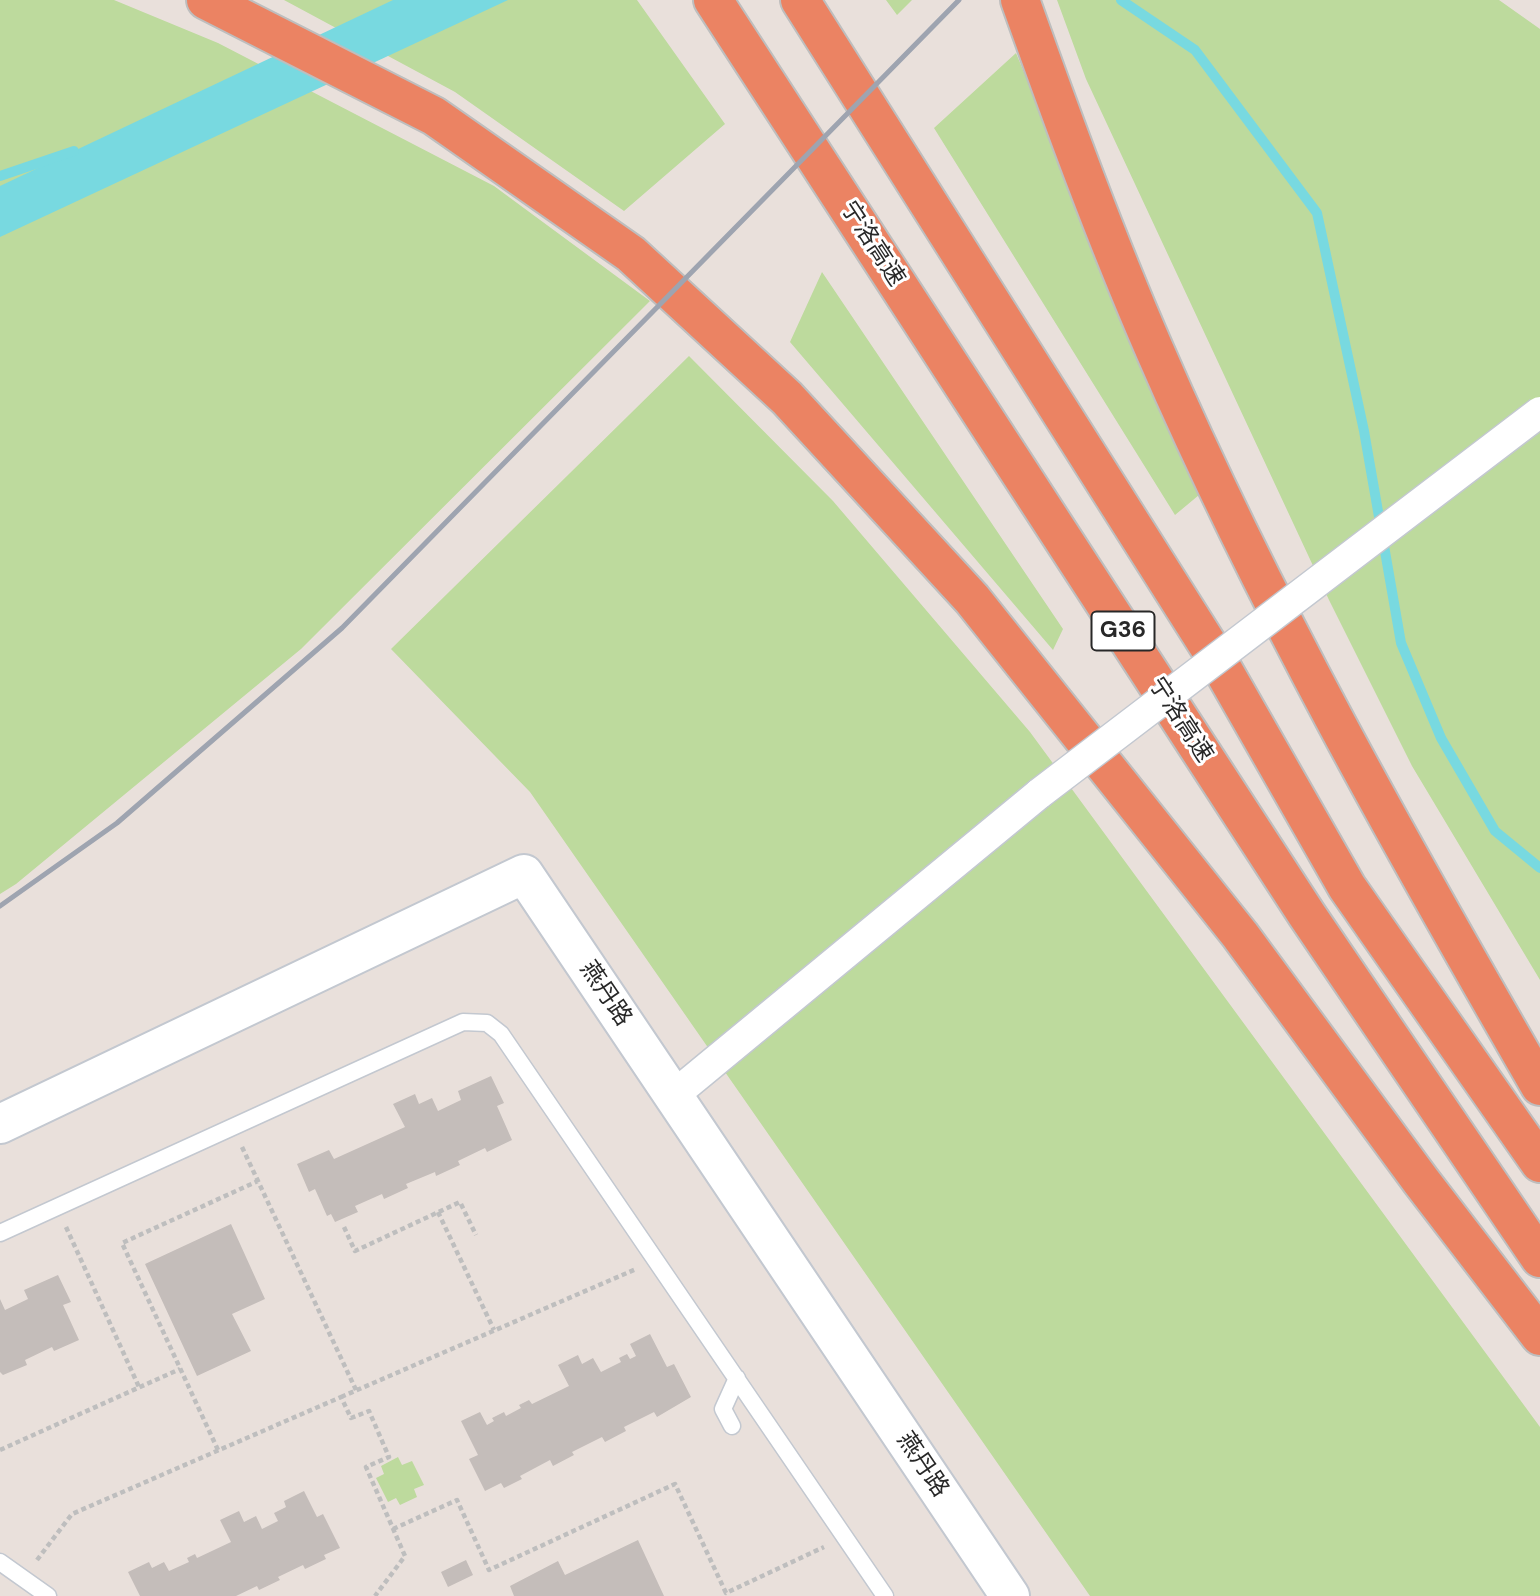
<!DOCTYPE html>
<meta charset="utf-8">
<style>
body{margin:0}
canvas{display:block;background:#e9e0db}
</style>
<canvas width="1540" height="1596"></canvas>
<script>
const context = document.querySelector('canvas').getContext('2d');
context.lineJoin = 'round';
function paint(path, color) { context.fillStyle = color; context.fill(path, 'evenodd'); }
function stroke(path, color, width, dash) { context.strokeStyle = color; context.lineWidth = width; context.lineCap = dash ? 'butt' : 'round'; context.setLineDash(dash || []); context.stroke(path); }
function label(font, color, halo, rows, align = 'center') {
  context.font = font + ' "DM Sans","Noto Sans SC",sans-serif'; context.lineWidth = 6; context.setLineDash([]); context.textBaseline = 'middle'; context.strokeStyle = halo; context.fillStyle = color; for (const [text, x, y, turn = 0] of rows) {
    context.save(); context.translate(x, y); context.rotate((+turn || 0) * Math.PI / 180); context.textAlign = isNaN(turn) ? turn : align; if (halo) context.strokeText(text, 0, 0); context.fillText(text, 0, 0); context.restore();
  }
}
paint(new Path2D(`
 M0,0H114L218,43L494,186L650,301L301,649L16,884L0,894Z
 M284,0H637L725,124L624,211L455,92Z
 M886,0H912L897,15Z
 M1057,0H1499L1540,29V980L1412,766L1329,600L1086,79Z
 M1016,53L1199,495L1175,515L934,128Z
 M822,272L1063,629L1053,650L790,342Z
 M689,356L833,501L1030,732L1540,1427V1596H1090L530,792L391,649Z
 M398,1457L402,1465L412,1461L424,1485L414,1489L417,1497L400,1505L396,1498L388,1502L376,1478L384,1474L381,1466Z`), '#bdda9d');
paint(new Path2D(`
 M393,0H508L0,237V186Z`), '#78d9e0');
stroke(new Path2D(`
 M1121,0L1195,50L1317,213L1364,431L1401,643L1441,738L1495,831L1540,868
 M0,176L74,151`), '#78d9e0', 10);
paint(new Path2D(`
 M491,1076L504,1103L497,1106L512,1140L487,1152L485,1148L458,1161L460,1165L436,1176L435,1172L406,1184L408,1188L384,1199L382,1194L355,1206L358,1212L335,1222L331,1214L327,1216L315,1189L309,1192L297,1164L329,1150L334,1159L405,1127L393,1104L415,1094L419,1104L432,1098L438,1111L461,1100L458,1091Z
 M231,1224L265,1299L232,1314L251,1351L197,1376L145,1264Z
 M58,1275L71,1302L63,1305L79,1340L54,1351L52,1347L25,1360L27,1365L3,1375L0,1372V1299L5,1310L28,1299L24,1290Z
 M650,1334L667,1367L674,1364L691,1397L657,1417L654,1412L624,1427L626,1431L605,1442L602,1437L572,1452L574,1455L553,1466L550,1460L520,1476L522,1479L504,1488L501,1483L485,1491L469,1459L478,1455L461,1421L480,1412L487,1425L494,1421L492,1418L504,1412L506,1416L521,1408L519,1405L529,1400L532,1404L569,1386L558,1365L578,1355L582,1364L593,1358L601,1372L621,1362L619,1358L627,1354L630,1359L636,1356L630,1344Z
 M304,1491L317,1517L323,1514L340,1548L324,1555L326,1559L305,1569L303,1565L278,1577L280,1580L259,1590L257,1586L236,1596H140L128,1572L149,1562L152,1568L164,1562L169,1571L189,1562L187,1558L195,1554L197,1558L231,1542L220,1520L239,1511L244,1522L256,1516L262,1529L278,1521L274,1513L286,1507L284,1501Z
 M638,1540L664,1596H514L510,1586L558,1561L565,1575Z
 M466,1560L473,1575L448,1587L441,1572Z`), '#c4bdba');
const lane = new Path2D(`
 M0,1233L463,1022L487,1023L501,1034L885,1596
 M732,1426L723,1409L737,1378
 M0,1562L48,1596`);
const street = new Path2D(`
 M674,1095L1040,793`);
const secondary = new Path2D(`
 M0,1124L524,874L1010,1596`);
const highway = new Path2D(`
 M206,0L434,116L631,254L787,398L972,599L1240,935L1421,1181L1540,1336
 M713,0L1307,915L1540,1258
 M800,0L1218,661L1347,887L1540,1163
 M1020,0C1062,118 1105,236 1155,351C1265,605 1402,847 1540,1086`);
stroke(lane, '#c3c8d0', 19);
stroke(street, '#c3c8d0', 33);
stroke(secondary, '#c3c8d0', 42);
stroke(highway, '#bebebe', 42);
stroke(new Path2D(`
 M242,1147L356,1390
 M438,1212L494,1330
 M66,1227L139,1387
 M344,1227L355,1251L460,1202L476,1235
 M341,1397L636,1269
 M0,1450L180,1369
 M218,1450L122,1243L258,1181
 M393,1529L457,1500L489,1570L675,1484L726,1593L824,1547
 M37,1560L72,1514L341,1397L351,1418L369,1411L389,1457L366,1467L405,1556L375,1596`), '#bebebe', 4.5, [5, 3.5]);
stroke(lane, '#fff', 16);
stroke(street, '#fff', 30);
stroke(secondary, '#fff', 38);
stroke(highway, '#eb8363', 38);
stroke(new Path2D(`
 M0,906L117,823L342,628L959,0`), '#9ea4b0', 5);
const streetBridge = new Path2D(`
 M1040,793L1540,412`);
stroke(streetBridge, '#c3c8d0', 33, []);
stroke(streetBridge, '#fff', 30);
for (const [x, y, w] of [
 [1123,631,63]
]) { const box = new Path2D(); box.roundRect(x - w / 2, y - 19.5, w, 39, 5); context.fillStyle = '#fff'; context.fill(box); stroke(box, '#282828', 2); }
label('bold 23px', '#282828', null, [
 ["G36",1123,631]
]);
label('24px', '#282828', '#fff', [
 ["宁洛高速",872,244,57],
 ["宁洛高速",1180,720,57],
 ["燕丹路",605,994,56],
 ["燕丹路",922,1465,56]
]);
</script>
